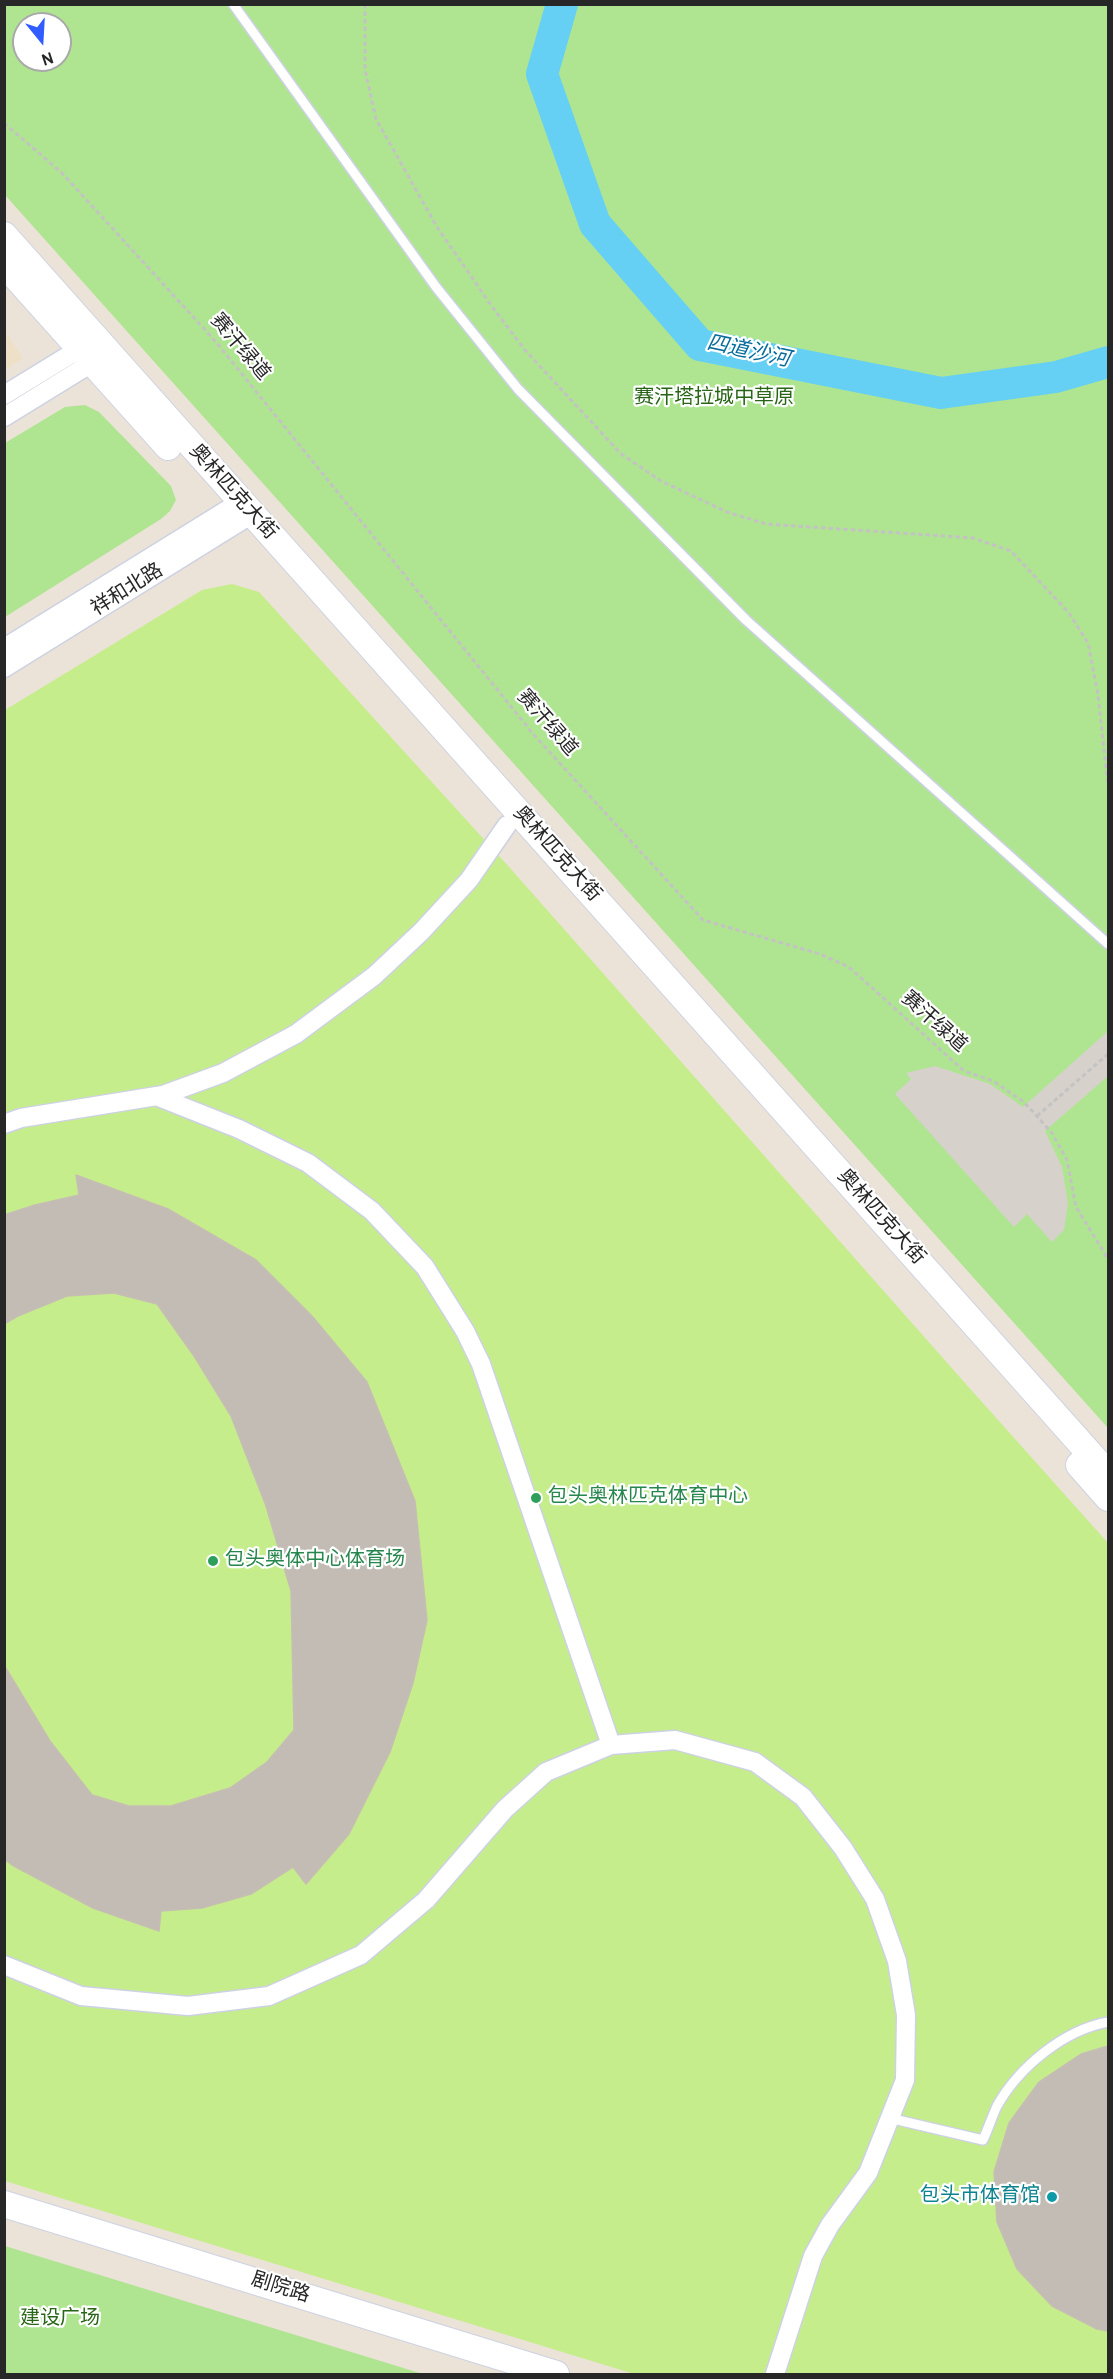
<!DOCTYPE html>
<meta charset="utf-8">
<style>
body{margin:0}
#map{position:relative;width:1113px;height:2379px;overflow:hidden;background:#ebe2d8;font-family:Overpass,sans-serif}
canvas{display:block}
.frame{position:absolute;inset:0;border:6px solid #272727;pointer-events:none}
.north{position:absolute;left:12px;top:12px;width:60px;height:60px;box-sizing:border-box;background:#fff;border:2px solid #a9a9a9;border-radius:50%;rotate:162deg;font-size:16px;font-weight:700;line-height:24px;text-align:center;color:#272727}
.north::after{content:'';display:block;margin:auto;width:21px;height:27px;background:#315cff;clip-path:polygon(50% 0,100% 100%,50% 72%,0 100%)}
</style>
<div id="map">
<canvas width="1113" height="2379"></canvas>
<div class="frame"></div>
<div class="north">N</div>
</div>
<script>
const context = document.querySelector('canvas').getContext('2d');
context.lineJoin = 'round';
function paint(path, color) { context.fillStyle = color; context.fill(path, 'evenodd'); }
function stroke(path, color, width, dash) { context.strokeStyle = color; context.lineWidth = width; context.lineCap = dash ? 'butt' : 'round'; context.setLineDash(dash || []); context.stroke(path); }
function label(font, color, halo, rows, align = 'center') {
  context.font = font + ' Overpass,"Noto Sans SC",sans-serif'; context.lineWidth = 4.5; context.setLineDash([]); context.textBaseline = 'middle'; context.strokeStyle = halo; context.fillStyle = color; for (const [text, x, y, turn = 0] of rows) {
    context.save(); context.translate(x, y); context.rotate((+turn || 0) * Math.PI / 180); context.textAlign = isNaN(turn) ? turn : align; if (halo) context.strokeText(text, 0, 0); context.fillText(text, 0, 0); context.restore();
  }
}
paint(new Path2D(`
 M4,330L23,358L5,370H4Z`), '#eee0c6');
paint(new Path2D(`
 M4,5H1108V1428L5,195ZM24,24H60V60H24Z
 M85,405L99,412L171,486L176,500L170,511L161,519L5,617V443L65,407Z
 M5,2246L423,2374H5Z`), '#afe591');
paint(new Path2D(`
 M232,584L259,592L510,868L965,1383L1108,1543V2374H634L5,2181V710L202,590Z`), '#c6ed8c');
paint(new Path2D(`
 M1108,1031V1076L1045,1131L1062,1167L1068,1203L1064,1230L1052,1242L1027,1214L1014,1227L895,1094L911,1079L906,1073L935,1066L990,1084L1023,1107Z`), '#d6d2cb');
stroke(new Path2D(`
 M562,4L542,74L595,224L700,345L941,393L1056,377L1108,362`), '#65d0f3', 32);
const building = new Path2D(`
 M76,1175L168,1209L256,1260L312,1316L367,1382L415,1501L427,1620L413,1683L390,1752L349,1834L306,1884L293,1867L251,1894L202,1908L161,1911L159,1931L93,1908L12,1865L4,1859V1665L50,1741L92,1795L129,1806H171L230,1788L267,1762L294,1730L291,1591L266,1506L231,1416L194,1356L157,1304L114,1293L67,1296L18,1316L4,1324V1215L35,1205L79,1195Z
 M1108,2046V2331L1097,2329L1052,2306L1017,2269L997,2222L994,2172L1009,2123L1039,2082L1081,2054Z`);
paint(building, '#c2bcb5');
stroke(building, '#c6beb2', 1.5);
const lane = new Path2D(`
 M233,4L436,287L518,389L746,620L1108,944
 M889,2118L983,2140C988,2129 992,2117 997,2106C1019,2067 1064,2030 1108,2022`);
const street = new Path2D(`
 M4,395L89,343
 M4,417L103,356
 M4,648L240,502
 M4,668L252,514
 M156,1096L239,1129L308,1163L372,1211L425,1267L465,1331L481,1364L611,1745
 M4,1124L21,1118L163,1095L223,1073L296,1034L374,976L421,932L469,880L507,825
 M4,1965L81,1996L188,2006L269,1996L361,1955L426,1900L505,1809L546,1772L611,1745L675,1740L755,1762L803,1797L843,1848L875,1899L897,1961L906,2015L905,2080L868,2173L830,2225L813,2256L775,2374`);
const secondary = new Path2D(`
 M4,235L1108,1474
 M4,264L168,447
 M1079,1465L1108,1498
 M4,2204L556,2374`);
stroke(lane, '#cdd2e2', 12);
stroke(street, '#cdd2e2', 21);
stroke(secondary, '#cdd2e2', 28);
stroke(new Path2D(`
 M365,4V70L376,119L437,227L493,308L525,350L620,453L661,481L727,512L766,524L973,538L1011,551L1069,613L1088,643L1098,695L1108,786
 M4,123L62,173L216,342L534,735L703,920L820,954L849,967L964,1071L993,1081L1024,1102L1052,1133L1067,1160L1076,1207L1108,1259
 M1037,1116L1108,1054`), '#c3c3c3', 3, [4.5, 3]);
stroke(lane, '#fff', 9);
stroke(street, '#fff', 18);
stroke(secondary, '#fff', 26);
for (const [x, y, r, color] of [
 [536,1498,6,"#2e9e5b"],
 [213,1561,6,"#2e9e5b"],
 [1052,2197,6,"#0f9aa8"]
]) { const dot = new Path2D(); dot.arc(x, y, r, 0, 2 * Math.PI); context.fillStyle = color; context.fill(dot); stroke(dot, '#fff', 2); }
label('20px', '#272727', '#fff', [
 ["赛汗绿道",239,348,50],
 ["奥林匹克大街",232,493,48],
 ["祥和北路",128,591,-32],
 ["赛汗绿道",546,724,49],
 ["奥林匹克大街",556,855,48],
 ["赛汗绿道",933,1023,42],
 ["奥林匹克大街",880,1218,48],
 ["剧院路",280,2289,17]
]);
label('20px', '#286616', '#fff', [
 ["赛汗塔拉城中草原",714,399],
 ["建设广场",60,2320]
]);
label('20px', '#27864d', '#fff', [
 ["包头奥林匹克体育中心",548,1498],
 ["包头奥体中心体育场",225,1561]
], 'left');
label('20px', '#0d838f', '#fff', [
 ["包头市体育馆",1040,2197]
], 'right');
label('italic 21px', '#076c9c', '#fff', [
 ["四道沙河",748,353,12]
]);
</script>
